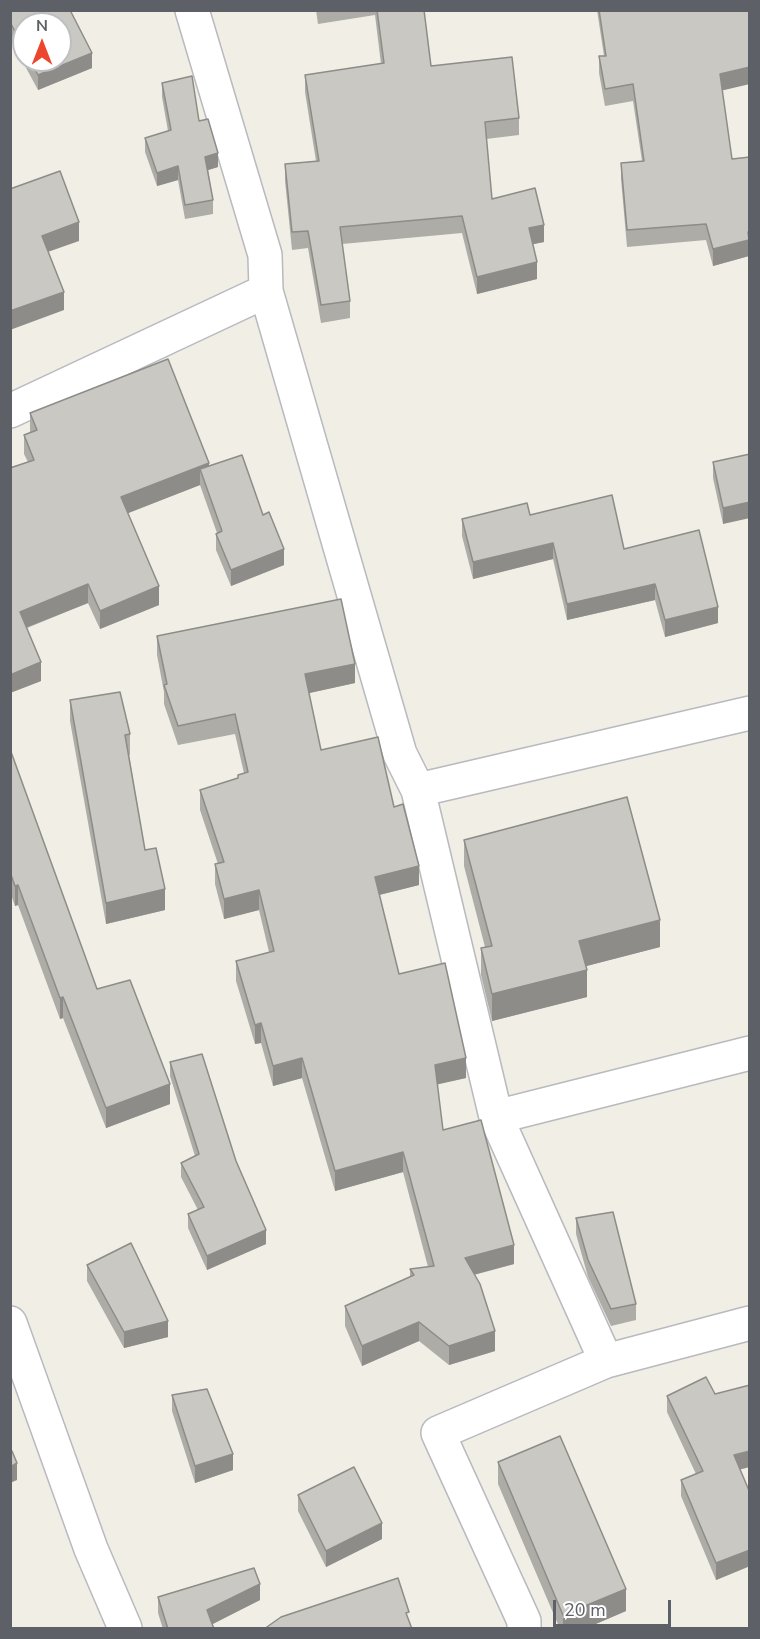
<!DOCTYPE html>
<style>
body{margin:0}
#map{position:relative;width:760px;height:1639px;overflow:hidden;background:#f0eee5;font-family:"Nunito Sans",sans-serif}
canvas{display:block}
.frame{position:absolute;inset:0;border:12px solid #5d6066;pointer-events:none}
.north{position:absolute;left:12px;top:12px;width:60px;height:60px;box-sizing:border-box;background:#fff;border:2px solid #bebfc2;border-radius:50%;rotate:0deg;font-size:16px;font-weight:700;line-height:24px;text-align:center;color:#5d6066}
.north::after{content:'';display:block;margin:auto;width:21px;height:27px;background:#ec462e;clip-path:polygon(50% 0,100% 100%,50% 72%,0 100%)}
.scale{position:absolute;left:553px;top:1600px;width:118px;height:27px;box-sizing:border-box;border:3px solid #5d6066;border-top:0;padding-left:8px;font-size:18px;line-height:21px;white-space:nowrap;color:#5d6066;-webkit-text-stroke:4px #fff;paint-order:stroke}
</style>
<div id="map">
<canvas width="760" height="1639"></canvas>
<div class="frame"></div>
<div class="north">N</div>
<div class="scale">20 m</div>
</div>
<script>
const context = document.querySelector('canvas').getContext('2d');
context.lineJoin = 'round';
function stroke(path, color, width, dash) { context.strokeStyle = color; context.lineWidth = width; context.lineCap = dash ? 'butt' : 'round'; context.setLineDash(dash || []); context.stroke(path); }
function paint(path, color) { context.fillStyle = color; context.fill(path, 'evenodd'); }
const minor = new Path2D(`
 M192,10L265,255L266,291L400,754L418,790L496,1117L606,1361
 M10,411L266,291
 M418,790L750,713
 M496,1117L750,1053
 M10,1323L91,1549L125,1628
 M524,1628V1621L438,1433L606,1361L750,1323`);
stroke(minor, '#b8babf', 36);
stroke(minor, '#fff', 33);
paint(new Path2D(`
 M10,10L92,68L38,90L10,38ZM24,24L60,60H24Z
 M316,10H424L431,66L519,118V135L486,139L492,199L544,242L533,244L537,279L477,294L462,233L342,244L350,301V318L321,323L308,248L292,250L285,181V164L316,161L305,92V75L381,64L375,15L318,24Z
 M597,10H750L722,90L732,159L750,157L749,256L713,266L706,240L627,247L621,179V163L642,161L633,101L605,106L599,73V56H604Z
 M162,83L199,121L218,167L208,170L213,200V214L185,219L178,180L157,186L145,152V138L168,131L162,97Z
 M30,413L209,466L263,515L284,565L231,586L216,550V534L217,533L200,485L127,513L159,605L100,629L88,603L27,628L41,681L10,693V468L28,462L24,454V435L30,433Z
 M750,454L723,524L713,478V462Z
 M530,515L624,549L718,623L665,637L655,600L567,620L553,559L473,579L462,536V519Z
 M157,636L355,683L309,693L321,750L394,807L419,885L379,895L399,974L466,1078L437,1084L443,1130L514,1264L474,1275L495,1351L449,1365L419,1341L362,1366L345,1326V1306L410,1277V1269L428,1267L403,1172L335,1191L302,1078L273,1086L261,1043L255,1044L236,981V961L269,952L259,910L224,919L215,884V864H218L200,810V790L238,778V775L244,773L235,734L178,745L164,704V692L157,655Z
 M70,700L130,734V755H129L145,850L165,910L106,924L70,721Z
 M10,749L97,989L170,1104L106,1128L63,1018L60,1019L18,905L15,906L10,892Z
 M464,840L660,947L586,966L587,997L492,1021L481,975V948L485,947L464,866Z
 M170,1062L236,1161L266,1244L207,1270L188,1228V1214L198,1210L181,1177V1163L195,1156L170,1076Z
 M576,1218L636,1304V1320L611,1326L588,1277L576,1234Z
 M87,1265L168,1337L124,1348L87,1281Z
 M172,1395L233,1470L195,1483L172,1411Z
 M667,1396L740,1470L750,1493V1566L716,1580L681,1496V1480L696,1474L667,1412Z
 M498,1462L626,1611L584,1629H560L498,1484Z
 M298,1495L382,1539L326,1567L298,1511Z
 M158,1597L260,1600L212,1624L214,1629H163L158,1613Z`), '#aeaca7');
paint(new Path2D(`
 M92,53V68L38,90V75Z
 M750,67V84L720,91V74Z
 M218,153V167L205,171V157Z
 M178,166V180L157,186V173Z
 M79,222V241L42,254V236Z
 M544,225V242L529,245V228Z
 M749,240V256L713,266V249Z
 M537,262V279L477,294V277Z
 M64,292V310L10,330V311Z
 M209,463V482L200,469V485L121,516V497Z
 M750,502V518L723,524V508Z
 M553,543V559L473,579V562Z
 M284,549V565L231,586V570Z
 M88,584V603L20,630V612Z
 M655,584V600L567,620V604Z
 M159,586V605L100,629V611Z
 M718,607V623L665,637V620Z
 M41,662V681L10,693V675Z
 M355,664V683L305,694V674Z
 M419,866V885L375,896V877Z
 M18,885V905L15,906V886Z
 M165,889V910L106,924V903Z
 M259,890V910L224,919V899Z
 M660,920V947L579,968V941Z
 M587,970V997L492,1021V994Z
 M63,997V1018L60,1019V998Z
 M261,1023V1043L255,1044V1025Z
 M302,1058V1078L273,1086V1066Z
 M466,1058V1078L435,1085V1065Z
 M170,1084V1104L106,1128V1108Z
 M403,1152V1172L335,1191V1171Z
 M266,1230V1244L207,1270V1256Z
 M514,1245V1264L465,1277V1258Z
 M168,1321V1337L124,1348V1332Z
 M419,1322V1341L362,1366V1346Z
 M495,1331V1351L449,1365V1346Z
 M750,1451V1467L734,1471V1455Z
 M233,1454V1470L195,1483V1466Z
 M17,1463V1480L10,1483V1467Z
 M382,1523V1539L326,1567V1551Z
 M750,1550V1566L716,1580V1563Z
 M260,1584V1600L207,1627V1610Z
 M626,1589V1611L584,1629H563V1615Z`), '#8d8c88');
const building = new Path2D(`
 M10,10H70L92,53L38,75L30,60H60V24H24V48L10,22Z
 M377,10H424L431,66L512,57L519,118L485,122L492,199L535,188L544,225L529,228L537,262L477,277L462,216L340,227L350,301L321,305L308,231L292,232L285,164L319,161L305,75L384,63Z
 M599,10H750V67L720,74L732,159L750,157V232H748L749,240L713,249L706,224L627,230L621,163L644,161L633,84L605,89L599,56H606Z
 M192,76L199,121L208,119L218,153L205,157L213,200L185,205L178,166L157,173L145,138L171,130L162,83Z
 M60,171L79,222L42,236L64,292L10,311V189Z
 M168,359L209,463L121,497L159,586L100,611L88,584L20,612L41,662L10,675V468L34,460L24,435L37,430L30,413Z
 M750,454V502L723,508L713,462Z
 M242,455L263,515L269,512L284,549L231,570L216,534L222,531L200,469Z
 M612,495L624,549L699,530L718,607L665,620L655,584L567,604L553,543L473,562L462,519L527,503L530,515Z
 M341,599L355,664L305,674L321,750L378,737L394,807L403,804L419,866L375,877L399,974L445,963L466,1058L435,1065L443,1130L481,1120L514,1245L465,1258L480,1284L495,1331L449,1346L419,1322L362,1346L345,1306L414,1275L410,1269L434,1266L403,1152L335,1171L302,1058L273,1066L261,1023L255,1025L236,961L274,951L259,890L224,899L215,864L224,862L200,790L238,778V775L248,772L235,714L178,726L164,685L167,684L157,636Z
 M120,692L130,734L125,735L145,850L156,848L165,889L106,903L70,700Z
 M10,749L97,989L130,980L170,1084L106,1108L63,997L60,998L18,885L15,886L10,872Z
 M627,797L660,920L579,941L587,970L492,994L481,948L492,946L464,840Z
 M202,1054L236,1161L266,1230L207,1256L188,1214L204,1207L181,1163L199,1154L170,1062Z
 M613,1212L636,1304L611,1309L588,1260L576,1218Z
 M131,1243L168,1321L124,1332L87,1265Z
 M706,1377L715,1394L750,1385V1451L734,1455L750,1493V1550L716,1563L681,1480L703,1471L667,1396Z
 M207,1389L233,1454L195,1466L172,1395Z
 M560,1436L626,1589L563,1615L498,1462Z
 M10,1451H12L17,1463L10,1467Z
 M354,1467L382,1523L326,1551L298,1495Z
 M254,1568L260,1584L207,1610L214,1629H168L158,1597Z
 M398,1578L409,1612L406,1613L412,1629H264L281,1617Z`);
paint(building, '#cac8c2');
stroke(building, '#8d8c88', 1.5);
</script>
